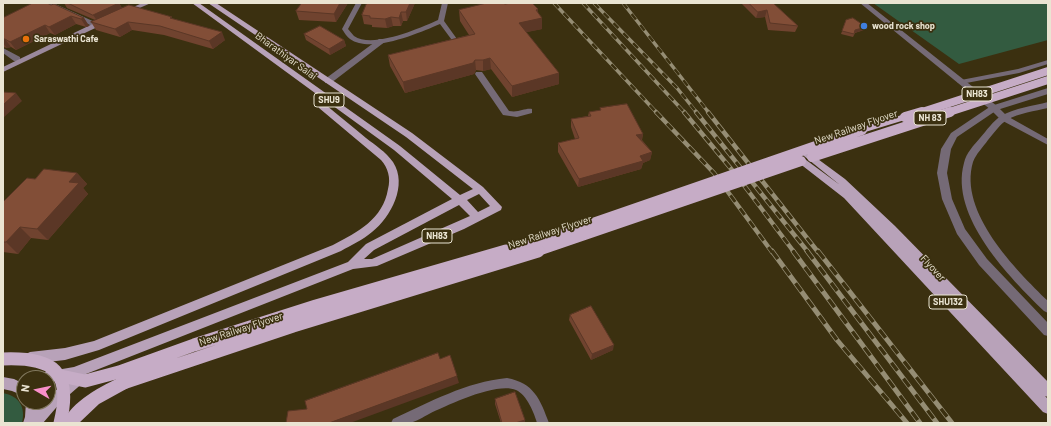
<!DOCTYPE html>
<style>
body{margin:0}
#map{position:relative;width:1051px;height:426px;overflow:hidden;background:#3b3010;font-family:Barlow,sans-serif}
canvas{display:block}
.frame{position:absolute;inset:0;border:4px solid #eae4d2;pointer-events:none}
.north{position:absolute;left:16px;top:370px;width:40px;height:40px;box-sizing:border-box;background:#3b3010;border:1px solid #81785e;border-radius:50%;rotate:279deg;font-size:11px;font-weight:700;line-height:16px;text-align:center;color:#eae4d2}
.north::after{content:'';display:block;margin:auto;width:14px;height:18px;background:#f98fca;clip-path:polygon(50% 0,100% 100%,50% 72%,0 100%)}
</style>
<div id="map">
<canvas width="1051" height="426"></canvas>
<div class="frame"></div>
<div class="north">N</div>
</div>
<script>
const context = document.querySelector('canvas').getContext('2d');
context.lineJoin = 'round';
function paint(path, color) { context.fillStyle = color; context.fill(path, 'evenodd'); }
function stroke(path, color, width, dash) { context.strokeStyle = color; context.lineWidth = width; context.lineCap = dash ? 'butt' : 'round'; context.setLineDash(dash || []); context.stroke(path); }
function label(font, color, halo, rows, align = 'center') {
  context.font = font + ' Barlow,sans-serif'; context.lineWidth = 3.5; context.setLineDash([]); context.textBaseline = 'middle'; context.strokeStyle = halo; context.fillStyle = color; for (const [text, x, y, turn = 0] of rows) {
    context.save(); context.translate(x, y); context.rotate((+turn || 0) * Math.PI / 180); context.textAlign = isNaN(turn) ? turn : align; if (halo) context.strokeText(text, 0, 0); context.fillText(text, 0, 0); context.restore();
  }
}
paint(new Path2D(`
 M873,3H1048V40L959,64Z
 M3,393C19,396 26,407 22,423H3Z`), '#335b40');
paint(new Path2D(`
 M356,3H362L348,29C350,31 352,34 354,36C373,49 420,28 438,20L442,3H448L444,21L462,46L461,47H457L440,24C419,33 371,54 350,39C347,37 344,32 342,29Z
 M476,72H482L509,111C519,113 524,108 532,109V113L517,117L503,115L475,74Z
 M1001,116H1007L1048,139V145L1001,120L1000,118Z
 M507,378C534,383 540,399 549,423H537C534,413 527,395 516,390C496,382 448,405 429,414C423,417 416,422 409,423C404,424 397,423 391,423L393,419C430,402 466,382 507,378Z`), '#756a76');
paint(new Path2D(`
 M44,3H53L97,23L93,25H90Z
 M860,3H867L997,106L1007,116L1008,118L1007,120H1001L991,110Z
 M379,39H382L386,41L331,83H325V79Z
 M3,48L20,57V61H14L3,53Z`), '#756a76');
paint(new Path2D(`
 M1048,60V64L1019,73L961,84L957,82L961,80L1018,69Z
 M1048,88V94L997,110L957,137L951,149L947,173L952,199L965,229L987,259L1048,323V336L1044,335L979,265L957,234L942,199L937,173L941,149L951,133L991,106Z
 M1048,102V108C1035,111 1019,113 1007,120C1000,124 994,133 988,140C983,147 976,154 973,162C958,212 1016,270 1048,301V313L1044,311C1010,278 949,216 964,163C966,153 974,145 980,138C987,130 993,121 1001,116C1015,108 1033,106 1048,102Z`), '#756a76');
paint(new Path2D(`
 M142,3H151L128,13L123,12Z
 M103,19H106L110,21L3,72V67Z`), '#9b899c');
paint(new Path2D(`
 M192,3H199L400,146L460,195L473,189L406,137L208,3H216L412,133L483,187L502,207L501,210L464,229L377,266L353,269L86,374L87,377L85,381L61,402L43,423H23L25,417L26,402H38V408L44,402H48V397L68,380L48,382V378H31L33,374L74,367L348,262L366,244L452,199L394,150L325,100L326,105C339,116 353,127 366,138C375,145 386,152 393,162C408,185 391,217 372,232C363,240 351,245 341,251L99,350L65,360L30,364L26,362L24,358L26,354L30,352L65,348L94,341L333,245C358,232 383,219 388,189C391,178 388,168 381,160L319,108L315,93ZM479,194L490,206L478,212L467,200ZM459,205L470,216L372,259H364L374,250Z
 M807,151L845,179L895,226L1048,382V397L1045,396L1048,399V414L1043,412L844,198L790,156L792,154H798L840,185L804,156L802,154Z
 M3,377L14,379L24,384V396L12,391L3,389Z`), '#b8a2b9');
paint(new Path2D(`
 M905,114L910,117L908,119L862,133L857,130L859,128Z
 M123,376L128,378L130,383L128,388L99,404L79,423H62C71,402 102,385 123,376Z`), '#c6acc6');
const railFar2 = new Path2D(`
 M554,3L657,113
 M583,3L685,113
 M594,3L677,88L697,113
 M623,3L709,113`);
const railFar1 = new Path2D(`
 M656,112L714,173L772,252
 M684,112L737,176L794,252
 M696,112L808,252
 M708,112L818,252`);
const rail = new Path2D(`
 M772,251L837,340L907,423
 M793,251L920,423
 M807,251L937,423
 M818,251L952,423`);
stroke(railFar2, '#958d74', 3.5);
stroke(railFar1, '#958d74', 4.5);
stroke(rail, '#958d74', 5);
stroke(railFar2, '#3b3010', 2.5, [7]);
stroke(railFar1, '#3b3010', 3, [8]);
stroke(rail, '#3b3010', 3.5, [10]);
stroke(new Path2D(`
 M919,113L1048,71
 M946,113L1048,80`), '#c6acc6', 8);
stroke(new Path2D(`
 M905,117L922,112
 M812,157L950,112
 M503,252L532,244L862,130
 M535,252L801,161`), '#c6acc6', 10);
stroke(new Path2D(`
 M3,359C53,357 73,371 60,423
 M61,376L85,381L119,372L194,345L316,306L506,251
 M123,383L293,326L538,251`), '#c6acc6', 13);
paint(new Path2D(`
 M33,3L84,18L89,26L86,27L76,24L55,35L50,33L16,50L11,47L7,48L3,47V18Z
 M64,3H119L122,8L173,19L225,40L213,49L164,35L132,30L120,37L96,30L91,22L95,20L67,8Z
 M302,3H348L336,22L299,20L296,11Z
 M367,3H415L407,21H403L401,26H393L387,28L372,27V25L364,24L362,15Z
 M479,3H503L505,4L538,9V12L542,29L526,32L559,73V84L512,97L491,69L483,71L476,70L474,74L405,93L390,66L388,55L469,35L460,21L459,10L481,5Z
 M741,3H773L798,26L795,32L768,30L765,17L756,18Z
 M846,20L864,30L855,33L853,37L841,34Z
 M304,34L344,40L346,46L330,55L306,40Z
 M600,108L643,134L642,140L652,152L650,160L643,163L641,169L578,187L558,152V143L575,139L571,127V119L588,116L589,112L600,111Z
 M77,173L87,184L83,188L88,194L48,240L31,238L18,254L3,252V202L35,179Z
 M570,315L613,350L591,360L569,320Z
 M495,399L525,420V423H501L495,404Z`), '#70432f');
paint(new Path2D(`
 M119,3L123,10L98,22L93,15Z
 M340,3H348L336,22L334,14Z
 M410,3H415L407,21L406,12Z
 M538,9V19L542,18V29L519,34V23L536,10Z
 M767,10L765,17L756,18L758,12Z
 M401,12L403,21L401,26L399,18Z
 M71,16L76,24L55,35L49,27Z
 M391,17L393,26L387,28L385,19Z
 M84,18L89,26L86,27L81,19Z
 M128,22L132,30L120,37L115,29Z
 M45,25L50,33L16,50L10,42Z
 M866,27L864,30L854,33L855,30Z
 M222,32L225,40L213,49L209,41Z
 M3,39H5L11,47L7,48L3,43Z
 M344,40L346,46L330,55L329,49Z
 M490,58L491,69L483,71V60Z
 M475,60L476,70L474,74L405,93L403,82Z
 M559,73V84L512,97V86Z
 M16,93L22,101L3,118V105Z
 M643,134L641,142L636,135Z
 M652,152L650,160L643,163L641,169L578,187L579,179Z
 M77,173L87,184L83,188L88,194L48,240L37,229L69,182Z
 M20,227L31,238L18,254L6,242Z
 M614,345L613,350L591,360L592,354Z
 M457,376L459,383L350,423H329Z
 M525,420V423H515Z`), '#5b3726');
const building = new Path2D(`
 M33,3H47L51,5L54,4L84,18L81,19L71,16L49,27L45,25L10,42L5,39H3V18Z
 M68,3H119L93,15Z
 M302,3H340L334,14L296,11Z
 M367,3H410L406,12H401L399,18L391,17L385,19L370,18V16L362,15Z
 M487,3H503L505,4L511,3H532L538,9L536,10L542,18L519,23L559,73L512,86L490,58L483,60H475L473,63L403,82L388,55L475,34L459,10Z
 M749,3H773L798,26L770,23L767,10L758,12Z
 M129,5L172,17L170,18L222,32L209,41L160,26L128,22L115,29L91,22Z
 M853,18L866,27L855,30L854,34L842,31L846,20Z
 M320,26L344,40L329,49L304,34Z
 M3,92L16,93L3,105Z
 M627,104L643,134L636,135L652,152L640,156L643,161L579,179L558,143L579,138L571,119L591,116L589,112L601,110L600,108Z
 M44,169L77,173L69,182L79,183L37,229L20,227L6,242H3V202L27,178L35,179Z
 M591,306L614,345L592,354L570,315Z
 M438,353L440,359L450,355L457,376L329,423H286L288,411L307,409L305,401Z
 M515,392L525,420L515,423H502L495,399Z`);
paint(building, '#824e37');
stroke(building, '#5b3726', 1);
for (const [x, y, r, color] of [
 [864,26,4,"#3f7fe0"],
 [26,39,4,"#e8710a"]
]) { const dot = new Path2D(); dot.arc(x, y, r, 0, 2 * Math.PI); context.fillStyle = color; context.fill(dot); stroke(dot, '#3b3010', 1.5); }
label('bold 9px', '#eae4d2', '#3b3010', [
 ["wood rock shop",872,26],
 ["Saraswathi Cafe",34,39]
], 'left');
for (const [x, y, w] of [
 [977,94,30],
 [329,100,30],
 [930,118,32],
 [437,236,30],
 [948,302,38]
]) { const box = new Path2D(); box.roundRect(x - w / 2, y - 7, w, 14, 3); context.fillStyle = '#3b3010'; context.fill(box); stroke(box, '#eae4d2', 1); }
label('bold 9px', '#eae4d2', null, [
 ["NH83",977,94],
 ["SHU9",329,100],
 ["NH 83",930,118],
 ["NH83",437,236],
 ["SHU132",948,302]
]);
label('10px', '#eae4d2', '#3b3010', [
 ["Bharathiyar Salai",286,56,36],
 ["New Railway Flyover",856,127,-19],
 ["New Railway Flyover",550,232,-18],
 ["Flyover",933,268,47],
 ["New Railway Flyover",241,329,-18]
]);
</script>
